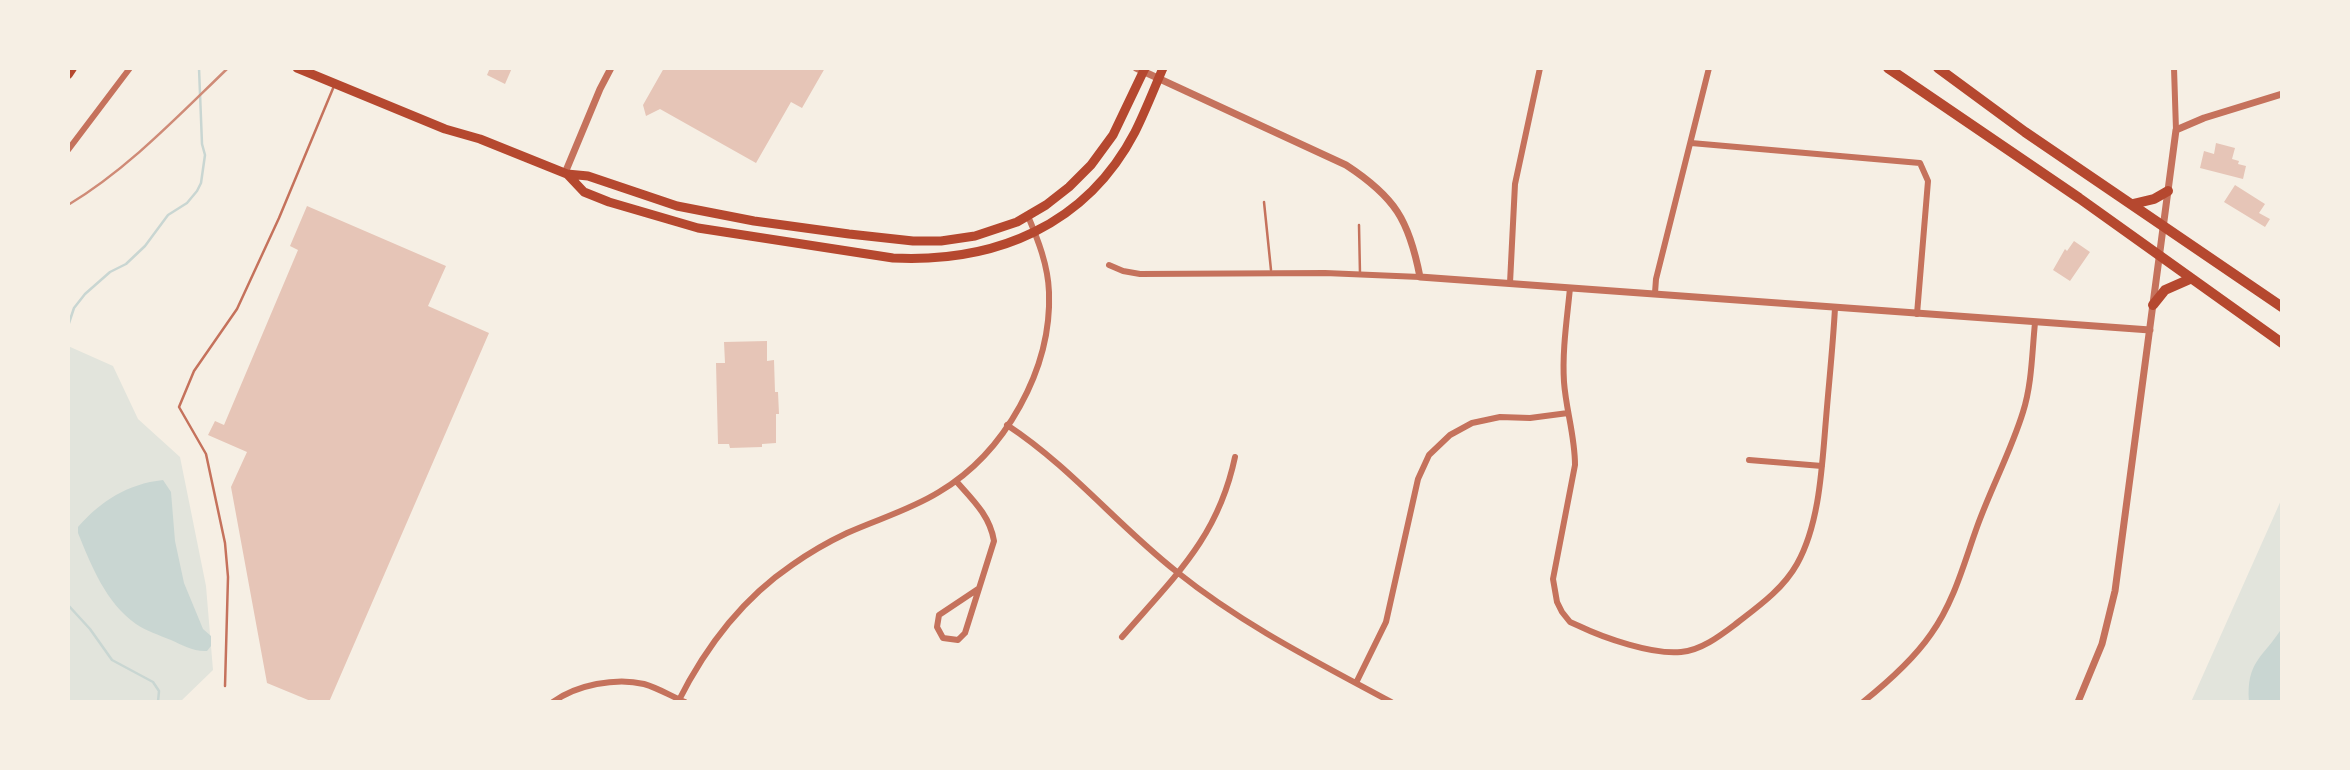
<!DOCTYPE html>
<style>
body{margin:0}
#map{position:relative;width:2350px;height:770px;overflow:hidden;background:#f6efe4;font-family:Lora,serif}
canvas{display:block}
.frame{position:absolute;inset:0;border:70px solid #f6efe4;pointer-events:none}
</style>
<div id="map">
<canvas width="2350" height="770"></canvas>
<div class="frame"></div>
</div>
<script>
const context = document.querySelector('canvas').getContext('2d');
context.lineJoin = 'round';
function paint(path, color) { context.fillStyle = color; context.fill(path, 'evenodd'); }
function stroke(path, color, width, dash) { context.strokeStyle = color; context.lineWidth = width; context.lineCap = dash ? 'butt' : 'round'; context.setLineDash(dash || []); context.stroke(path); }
paint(new Path2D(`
 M68,346L113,366L138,419L180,457L206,586L213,670L180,702H68Z
 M2282,498V702H2191Z`), '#e2e4dc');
paint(new Path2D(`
 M163,480L171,492L175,541L184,583L203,629L211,636V646L207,651C194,652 182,645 171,640C159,635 146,631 136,624C106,603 91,565 78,533V527C101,501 127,484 163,480Z
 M2282,628V702H2249C2246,661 2263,658 2282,628Z`), '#c9d6d2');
stroke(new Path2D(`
 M68,326L74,308L85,294L110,272L126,264L145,246L168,215L187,203L197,191L201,183L205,155L202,144L199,68
 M68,605L90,629L112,660L153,682L159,691L158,702`), '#c9d6d2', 2.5);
paint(new Path2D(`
 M490,68H512L505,84L487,75Z
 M664,68H825L802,108L791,102L756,163L660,109L646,116L643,105Z
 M2216,143L2235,148L2232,159L2239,161L2238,164L2246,166L2243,179L2200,168L2204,151L2214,154Z
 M2235,185L2265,204L2259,213L2270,219L2265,227L2224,202Z
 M307,206L446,266L428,306L489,333L329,702H313L267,683L231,487L247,452L208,435L215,421L224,425L298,250L290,246Z
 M2074,241L2090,252L2070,281L2053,270L2065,249L2067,251Z
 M767,341V361L774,360L775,392H778L779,414H776V443L762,444V447L730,448L729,444H718L716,363H725L724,342Z`), '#e6c5b7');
stroke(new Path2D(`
 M1264,202L1271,270
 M1359,225L1360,274
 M225,686L228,577L225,543L206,454L179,407L194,371L237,309L279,218L334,86`), '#c5725c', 2.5);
stroke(new Path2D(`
 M2174,68L2176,130
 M1691,143L1920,163L1928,181L1917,314
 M68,150L130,68
 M1109,265L1123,271L1140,274L1325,273L1420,277
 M1510,283L1515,184L1540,68
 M1570,288C1567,319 1562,351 1564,382C1566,410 1575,436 1575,465L1553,579L1557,602L1562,612L1570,622L1579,626C1604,638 1653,655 1681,652C1702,650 1721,635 1737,623C1759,606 1783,589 1797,564C1820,523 1822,465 1826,419C1829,382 1833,345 1835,308
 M1655,293L1656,279L1709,68
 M1007,425C1071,467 1118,526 1177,572C1243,625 1317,662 1391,702
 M1749,460L1822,466
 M956,481C973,500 990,516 994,541L965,633L958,640L943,638L937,627L939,615L978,589
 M1122,637C1174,577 1218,538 1235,457
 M1356,683L1386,622L1418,479L1429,455L1450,435L1472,423L1500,417L1530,418L1568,413
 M553,702C576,685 616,677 644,684C658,688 671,696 685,702
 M678,702C705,648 742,599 792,565C809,553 828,542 847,533C878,519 910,510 939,492C1005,453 1052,369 1049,292C1048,265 1038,240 1028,216
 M1863,702C1888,682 1913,660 1931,634C1954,602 1964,563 1977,527C1991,488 2011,451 2023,412C2032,384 2032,352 2035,323`), '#c5725c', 6);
stroke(new Path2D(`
 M1136,68L1346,165C1395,197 1409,220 1420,277L2150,330
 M565,173L600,89L611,68
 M2078,702L2102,644L2115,591L2176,130L2204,118L2282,94`), '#c5725c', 7);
stroke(new Path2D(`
 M297,68L445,129L480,139L567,174L588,176L677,206L754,221L849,234L913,241H941L975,236L1017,222L1046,205L1069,187L1091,165L1113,135L1145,68
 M567,174L584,192L609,202L698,228L893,258C995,263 1086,226 1135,132C1145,112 1154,89 1163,68`), '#b5482f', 9);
stroke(new Path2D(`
 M68,74L72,68`), '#b5482f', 10);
stroke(new Path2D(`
 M1888,68L2079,198L2282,343
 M1938,68L2025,132L2282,307
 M2133,204L2154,199L2168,191
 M2153,305L2165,290L2190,279`), '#b5482f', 10);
stroke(new Path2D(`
 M68,205C128,169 178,116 228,68`), '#cf8b77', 2.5);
</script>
